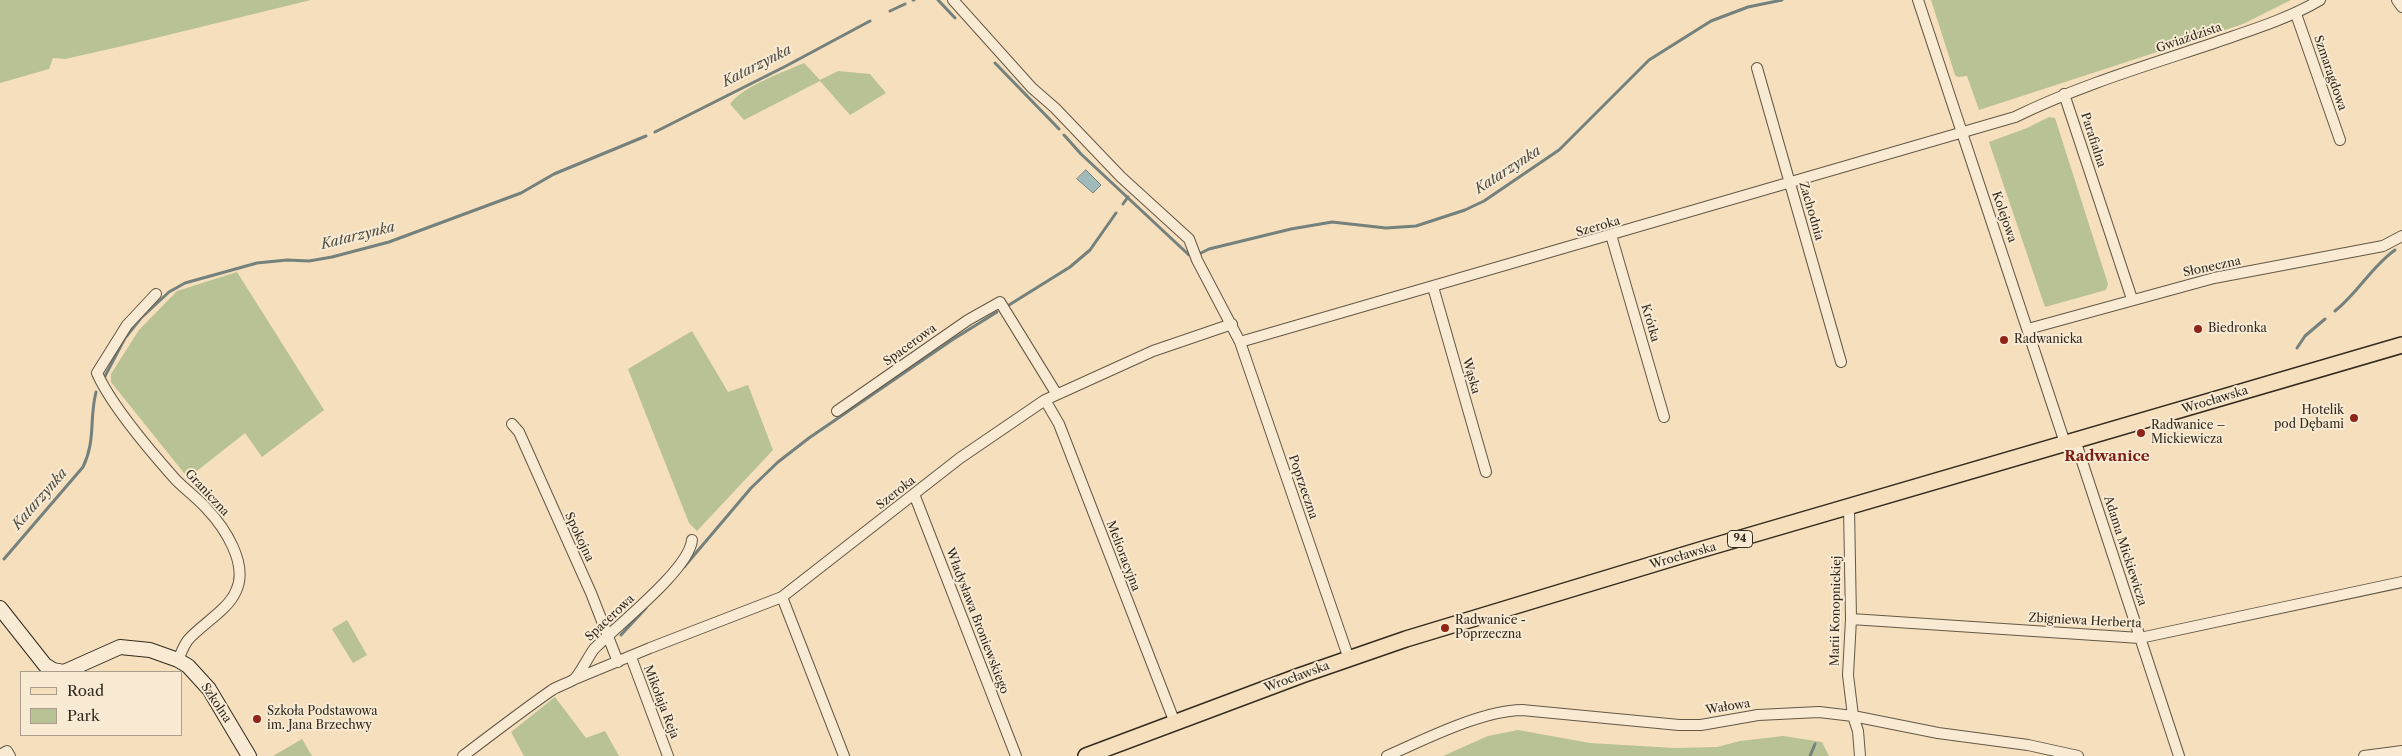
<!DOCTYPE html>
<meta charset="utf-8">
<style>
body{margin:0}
#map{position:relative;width:2402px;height:756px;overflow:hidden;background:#f5dfbc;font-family:"Libre Caslon Text",serif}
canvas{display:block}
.legend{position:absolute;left:20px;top:671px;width:162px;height:65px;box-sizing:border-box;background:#f8ead3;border:1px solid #a99e8b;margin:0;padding:6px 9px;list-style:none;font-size:15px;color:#332b20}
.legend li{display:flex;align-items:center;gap:10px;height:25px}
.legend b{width:25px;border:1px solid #a99e8b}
</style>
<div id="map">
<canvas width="2402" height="756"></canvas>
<ul class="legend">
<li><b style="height:6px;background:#f5dfbc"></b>Road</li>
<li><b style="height:14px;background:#b8c294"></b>Park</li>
</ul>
</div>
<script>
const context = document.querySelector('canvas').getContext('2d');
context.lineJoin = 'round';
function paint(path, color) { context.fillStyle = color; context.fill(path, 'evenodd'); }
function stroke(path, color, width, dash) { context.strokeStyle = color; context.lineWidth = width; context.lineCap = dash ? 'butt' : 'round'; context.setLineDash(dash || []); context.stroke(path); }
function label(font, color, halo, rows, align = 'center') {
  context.font = font + ' "Libre Caslon Text",serif'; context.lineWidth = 4; context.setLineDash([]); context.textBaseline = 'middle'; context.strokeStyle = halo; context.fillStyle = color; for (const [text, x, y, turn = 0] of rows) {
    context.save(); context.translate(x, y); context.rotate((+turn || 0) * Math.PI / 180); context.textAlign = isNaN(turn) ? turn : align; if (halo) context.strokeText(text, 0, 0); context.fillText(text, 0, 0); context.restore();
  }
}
paint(new Path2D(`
 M0,0H311L127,45L65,59L53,58L49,69L0,83Z
 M1931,0H2291L2243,24L1979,110L1967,76L1958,77L1955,75Z
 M804,63L820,80L838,71L870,74L886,93L850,115L820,81L744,120L730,104C743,86 784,72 804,63Z
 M2049,117L2055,118L2108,284L2106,290L2045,307L1989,142L2027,128Z
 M237,272L324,410L262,457L245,433L188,478L111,382V374L139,330L177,291Z
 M692,331L728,392L748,385L773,450L697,531L689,523L628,369Z
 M347,620L367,655L353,663L332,629Z
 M555,697L586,738L605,731L619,756H524L511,732Z
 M1518,730L1590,743L1674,748L1717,747L1740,741L1783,736L1822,742L1829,756H1443L1488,736Z
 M302,739L312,756H273Z`), '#b8c294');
const water = new Path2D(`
 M1086,170L1101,185L1093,193L1077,179Z`);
paint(water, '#a0babb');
stroke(water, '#74817d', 1);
stroke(new Path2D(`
 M913,0H914
 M938,0L955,18
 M890,11L905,4
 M995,63L1059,129
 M655,132L786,66L870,21
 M1064,135L1081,154L1189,255
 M1123,204L1128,197
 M1201,253L1209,249L1291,229L1332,222L1386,228L1416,226L1465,210L1484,201L1559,150L1649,60L1711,21L1748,7L1782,0
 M1009,305L1070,267L1090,250L1116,213
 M2335,311C2358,293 2371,267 2395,250
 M2297,348L2305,336L2325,319
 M104,378L125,338L141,318L169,292L185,283L257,263L287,260L309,261L332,257L389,242L521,193L554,174L646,136
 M4,559L83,467C96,440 89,420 96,392
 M684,567L751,488L778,462L809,438L952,340L997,312
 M621,635L646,608
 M1810,756L1815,744`), '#74817d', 3);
const street = new Path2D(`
 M953,0L1032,88L1055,108L1121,177L1189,239L1197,260L1240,342L1349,659
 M1918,0L2065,443
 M2397,0L2402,7
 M2296,14L2340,140
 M1757,68L1841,362
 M2064,94L2132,299
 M1611,235L1664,417
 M1433,287L1486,472
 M156,294L127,325L97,373C111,405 152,453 176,480C186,490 197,498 207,509C224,527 249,564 236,591C228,610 202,624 188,640C184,645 181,653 178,660
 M2028,329L2214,278L2383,246L2402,236
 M1240,342L2015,117C2078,86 2145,66 2211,44C2248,31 2286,20 2320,0
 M1045,400L1059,424L1175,723
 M837,411L968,320L1000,302L1056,393
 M512,424L519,432L591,593L618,662
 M2075,440L2179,756
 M914,494L1016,756
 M1849,507L1851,619L1848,675L1853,716L1858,731L1860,756
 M782,597L844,756
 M1851,619L2140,638L2402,582
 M631,657L668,756
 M575,679L650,648L782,597L960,458L1045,400L1153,351L1232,324
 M0,755L7,751L10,756
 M463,756C492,734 522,711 552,690C558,686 566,684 573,680C579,676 588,657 594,649C616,626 689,570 692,540
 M1387,756C1426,739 1480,711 1522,710L1679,725H1701L1758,715L1819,712L1853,716L1938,733L2028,745L2078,756
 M2364,756L2402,751`);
const secondary = new Path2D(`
 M0,608L45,665L53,670L64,672L120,647L150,650L178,660L188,666L209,689L249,756`);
const primary = new Path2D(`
 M1086,756L1302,675L1406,639L1700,550L2402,345`);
stroke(street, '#645847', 12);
stroke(secondary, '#332b20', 16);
stroke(primary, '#332b20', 18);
stroke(street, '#f8ead3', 10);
stroke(secondary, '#f8ead3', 14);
stroke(primary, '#f5dfbc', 15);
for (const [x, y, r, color] of [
 [2198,329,5,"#8f2418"],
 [2004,340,5,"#8f2418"],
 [2354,418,5,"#8f2418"],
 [2141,433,5,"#8f2418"],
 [1445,628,5,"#8f2418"],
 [257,719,5,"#8f2418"]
]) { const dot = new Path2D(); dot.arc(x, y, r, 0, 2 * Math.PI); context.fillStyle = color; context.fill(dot); stroke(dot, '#f8ead3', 2); }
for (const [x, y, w] of [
 [1740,539,25]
]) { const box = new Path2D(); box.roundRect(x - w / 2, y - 8.5, w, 17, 4); context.fillStyle = '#f8ead3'; context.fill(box); stroke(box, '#332b20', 1); }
label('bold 11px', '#332b20', null, [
 ["94",1740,539]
]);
label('12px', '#332b20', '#f8ead3', [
 ["Gwiaździsta",2189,38,-19],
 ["Szmaragdowa",2330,73,71],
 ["Parafialna",2093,140,72],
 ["Zachodnia",1811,211,74],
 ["Kolejowa",2004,217,71],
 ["Szeroka",1598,227,-16],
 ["Słoneczna",2212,267,-12],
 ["Krótka",1650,323,74],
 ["Spacerowa",910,345,-36],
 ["Wąska",1471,376,74],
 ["Wrocławska",2215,400,-17],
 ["Poprzeczna",1303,487,71],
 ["Graniczna",207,493,47],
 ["Szeroka",896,493,-38],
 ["Spokojna",579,537,65],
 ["Adama Mickiewicza",2125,551,72],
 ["Melioracyjna",1123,556,69],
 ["Wrocławska",1683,556,-16],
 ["Marii Konopnickiej",1836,611,-89],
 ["Spacerowa",610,618,-43],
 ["Władysława Broniewskiego",977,621,69],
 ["Zbigniewa Herberta",2085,621,3],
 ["Wrocławska",1297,677,-20],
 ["Mikołaja Reja",661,702,69],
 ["Szkolna",216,703,56],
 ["Wałowa",1728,707,-9]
]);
label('12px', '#332b20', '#f8ead3', [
 ["Biedronka",2208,329],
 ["Radwanicka",2014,340],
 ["Hotelik",2344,411,"right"],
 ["pod Dębami",2344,425,"right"],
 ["Radwanice –",2151,426],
 ["Mickiewicza",2151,440],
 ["Radwanice -",1455,621],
 ["Poprzeczna",1455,635],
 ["Szkoła Podstawowa",267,712],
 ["im. Jana Brzechwy",267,726]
], 'left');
label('italic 14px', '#4e4f47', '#f8ead3', [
 ["Katarzynka",757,66,-27],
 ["Katarzynka",1508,170,-33],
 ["Katarzynka",358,236,-14],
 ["Katarzynka",40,499,-49]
]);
label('bold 15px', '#7a1f14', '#f8ead3', [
 ["Radwanice",2107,457]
]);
</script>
